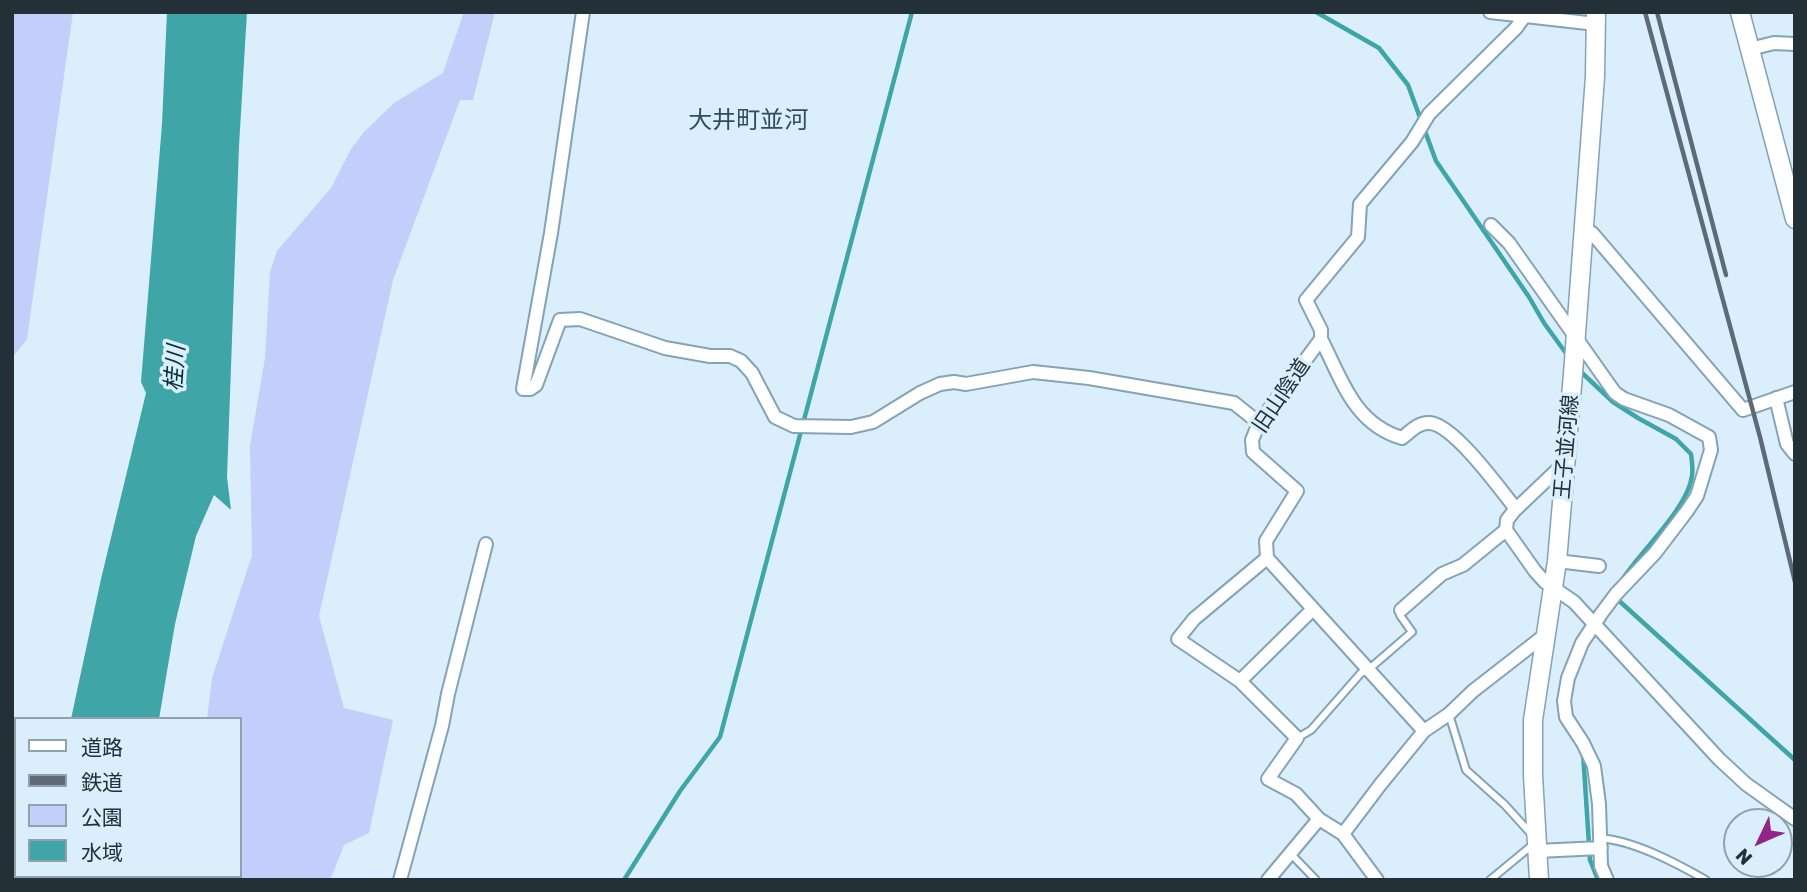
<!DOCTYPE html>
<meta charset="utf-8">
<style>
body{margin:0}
#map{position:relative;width:1807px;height:892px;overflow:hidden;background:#daeefb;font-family:Rubik,"Noto Sans JP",sans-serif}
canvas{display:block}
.frame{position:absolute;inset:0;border:14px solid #233038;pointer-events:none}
.legend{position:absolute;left:14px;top:717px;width:228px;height:161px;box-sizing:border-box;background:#daeefb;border:2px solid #91a2ad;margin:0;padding:9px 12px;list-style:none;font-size:21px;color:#233038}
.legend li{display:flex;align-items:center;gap:14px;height:35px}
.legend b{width:35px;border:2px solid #91a2ad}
.north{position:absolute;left:1723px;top:808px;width:70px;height:70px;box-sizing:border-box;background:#daeefb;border:2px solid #91a2ad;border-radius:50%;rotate:226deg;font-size:19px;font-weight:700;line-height:28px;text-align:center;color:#233038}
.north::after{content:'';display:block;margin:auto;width:24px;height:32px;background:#912588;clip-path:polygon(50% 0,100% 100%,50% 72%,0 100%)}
</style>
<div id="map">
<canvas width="1807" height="892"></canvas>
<div class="frame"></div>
<ul class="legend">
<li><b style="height:9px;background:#fff"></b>道路</li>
<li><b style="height:9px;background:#5c6b75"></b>鉄道</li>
<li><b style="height:19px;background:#c3cefb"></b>公園</li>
<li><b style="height:19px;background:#3fa5a7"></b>水域</li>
</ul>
<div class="north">N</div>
</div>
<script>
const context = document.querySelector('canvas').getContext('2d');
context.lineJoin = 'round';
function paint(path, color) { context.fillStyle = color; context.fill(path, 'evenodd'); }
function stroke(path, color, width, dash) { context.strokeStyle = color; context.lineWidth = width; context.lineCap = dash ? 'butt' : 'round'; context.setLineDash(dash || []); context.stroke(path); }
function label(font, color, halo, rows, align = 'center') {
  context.font = font + ' Rubik,"Noto Sans JP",sans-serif'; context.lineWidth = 7; context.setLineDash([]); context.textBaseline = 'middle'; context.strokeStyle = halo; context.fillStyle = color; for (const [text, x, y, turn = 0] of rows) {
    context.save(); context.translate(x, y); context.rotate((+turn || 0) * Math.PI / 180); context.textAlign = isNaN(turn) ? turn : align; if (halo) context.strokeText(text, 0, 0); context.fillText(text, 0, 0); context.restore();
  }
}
paint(new Path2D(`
 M12,12H73L27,339L12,358Z
 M464,12H495L473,100H460L393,280L319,616L344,708L393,720L369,833L344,845L330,880H189L190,876H240V719H207L212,678L252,555L250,446L265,358L270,272L277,251L331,188L351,149L364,132L394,103L443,73Z`), '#c3cefb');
paint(new Path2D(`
 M167,12H247L239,146L227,477L231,510L214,495L196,536L175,624L159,719H71L101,579L146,393L141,382L162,124Z`), '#3fa5a7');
stroke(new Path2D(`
 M1316,12L1379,48L1408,85L1436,161L1529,297L1544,323L1568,356
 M1580,371L1613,402L1638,418L1676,439L1691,454C1692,461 1693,469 1692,476C1688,508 1640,552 1622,580
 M1616,598L1795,760
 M1583,752L1590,860L1598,880
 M624,880L680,791L720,737L912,12`), '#3fa5a7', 4.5);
const lane = new Path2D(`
 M1449,714L1466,770L1505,805L1533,836
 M1297,738L1311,730L1361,673L1368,670L1412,632L1400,615L1401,610
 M1600,838C1635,841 1676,863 1706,880
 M1290,853L1316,880
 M1490,880L1530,847L1535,846`);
const street = new Path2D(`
 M583,12L551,233L523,389H530L536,385L560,320L580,319L665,348L710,356H730L741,361L752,373L775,417L794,426L851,427L873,422L920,393L940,384L954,382L966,384L1033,372L1089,378L1234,403L1259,423
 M1490,12L1596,24
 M1750,49L1774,43L1795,44
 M1491,225L1509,243L1615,393L1624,399L1669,415L1709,437L1711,450L1697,496L1687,511L1655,553L1616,594L1601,614L1582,643L1568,678L1564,701L1566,717L1583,743L1594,766L1599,804L1601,866L1607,880
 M1584,228L1592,233L1743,410L1795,392
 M1321,339C1342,380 1354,424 1402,438C1410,432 1418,422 1430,423C1454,425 1500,489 1516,509
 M1776,398L1787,444L1795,454
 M1566,467L1556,471L1514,511L1507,520L1506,530L1535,571L1545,582L1574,602L1719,759L1746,784L1795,819
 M1267,558L1194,619L1178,639L1240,681L1297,738L1268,779L1296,794L1319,819L1343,834L1377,880
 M1557,561L1599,566
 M1401,610L1442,574L1463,565L1506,530
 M1240,681L1313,609
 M1424,731L1267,558L1266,541L1297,491L1253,452L1252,440L1259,423L1321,339V330L1306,300L1358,237L1360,204L1412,142L1429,114L1516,28L1524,17
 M1343,834L1380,785L1424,731L1449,714L1473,691L1545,635
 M1537,851L1601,848
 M400,880L442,726L448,694L486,544
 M1268,880L1319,819`);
const secondary = new Path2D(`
 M1740,12L1795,219
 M1539,880L1533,775V720L1557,561L1573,374L1595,77L1596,12`);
stroke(lane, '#83a3b6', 10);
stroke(street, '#83a3b6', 16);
stroke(secondary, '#83a3b6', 21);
stroke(lane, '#fff', 6);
stroke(street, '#fff', 12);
stroke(secondary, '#fff', 18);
stroke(new Path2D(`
 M1645,12L1760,437L1795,582
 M1657,12L1726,275`), '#5c6b75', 4.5);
label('21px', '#233038', '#daeefb', [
 ["旧山陰道",1282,396,-56],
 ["王子並河線",1567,447,-85]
]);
label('italic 23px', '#003233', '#daeefb', [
 ["桂川",176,368,-86]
]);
label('24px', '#304d5e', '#daeefb', [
 ["大井町並河",748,121]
]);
</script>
